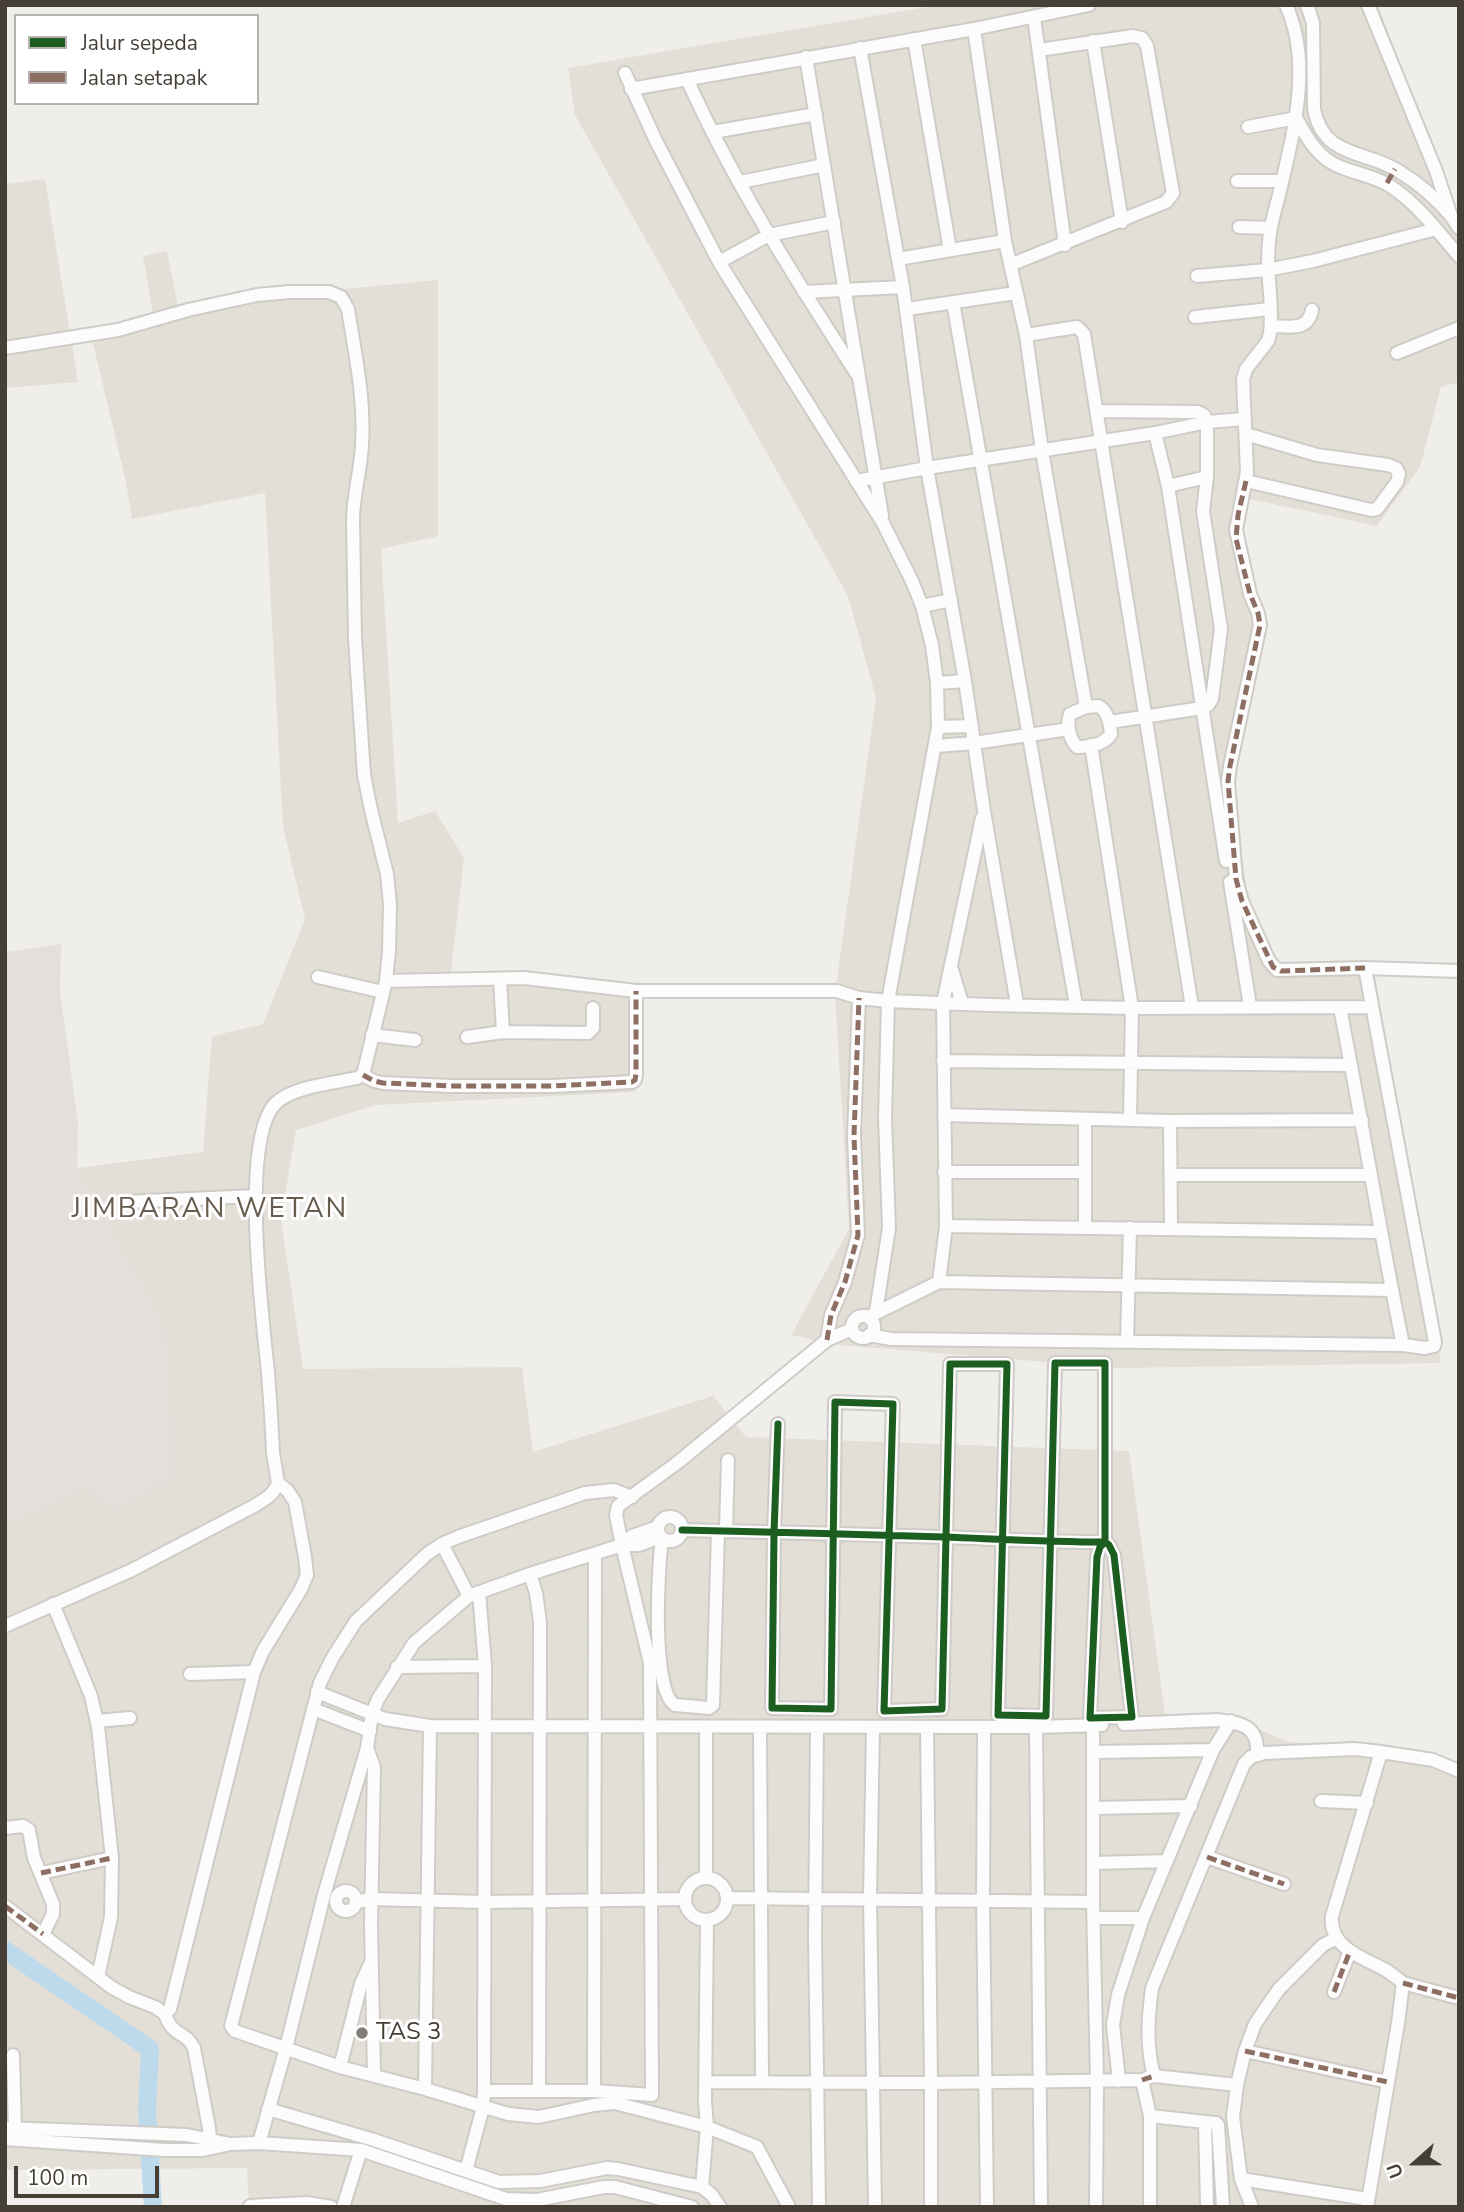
<!DOCTYPE html>
<style>
body{margin:0}
#map{position:relative;width:1464px;height:2212px;overflow:hidden;background:#f0eeea;font-family:"Nunito Sans",sans-serif}
canvas{display:block}
.frame{position:absolute;inset:0;border:7px solid #453f36;pointer-events:none}
.legend{position:absolute;left:14px;top:14px;width:245px;height:91px;box-sizing:border-box;background:#fff;border:2px solid #b5b2af;margin:0;padding:9px 12px;list-style:none;font-size:21px;color:#453f36}
.legend li{display:flex;align-items:center;gap:14px;height:35px}
.legend b{width:35px;border:2px solid #b5b2af}
.north{position:absolute;left:1380px;top:2128px;width:70px;height:70px;-webkit-text-stroke:5px #fff;paint-order:stroke;rotate:249deg;font-size:19px;font-weight:700;line-height:28px;text-align:center;color:#453f36}
.north::after{content:'';display:block;margin:auto;width:24px;height:32px;background:#453f36;clip-path:polygon(50% 0,100% 100%,50% 72%,0 100%)}
.scale{position:absolute;left:14px;top:2166px;width:145px;height:32px;box-sizing:border-box;border:4px solid #453f36;border-top:0;padding-left:9px;font-size:21px;line-height:24px;white-space:nowrap;color:#453f36;-webkit-text-stroke:5px #fff;paint-order:stroke}
</style>
<div id="map">
<canvas width="1464" height="2212"></canvas>
<div class="frame"></div>
<ul class="legend">
<li><b style="height:9px;background:#1b5e20"></b>Jalur sepeda</li>
<li><b style="height:9px;background:#8d6e63"></b>Jalan setapak</li>
</ul>
<div class="north">U</div>
<div class="scale">100 m</div>
</div>
<script>
const context = document.querySelector('canvas').getContext('2d');
context.lineJoin = 'round';
function paint(path, color) { context.fillStyle = color; context.fill(path, 'evenodd'); }
function stroke(path, color, width, dash) { context.strokeStyle = color; context.lineWidth = width; context.lineCap = dash ? 'butt' : 'round'; context.setLineDash(dash || []); context.stroke(path); }
function label(font, color, halo, rows, align = 'center') {
  context.font = font + ' "Nunito Sans",sans-serif'; context.lineWidth = 6; context.setLineDash([]); context.textBaseline = 'middle'; context.strokeStyle = halo; context.fillStyle = color; for (const [text, x, y, turn = 0] of rows) {
    context.save(); context.translate(x, y); context.rotate((+turn || 0) * Math.PI / 180); context.textAlign = isNaN(turn) ? turn : align; if (halo) context.strokeText(text, 0, 0); context.fillText(text, 0, 0); context.restore();
  }
}
paint(new Path2D(`
 M938,5H1378L1459,221V382L1441,387L1420,467L1377,526L1250,499L1236,552L1261,635L1234,787L1249,912L1280,963L1374,970L1441,1363L1120,1368L839,1345L791,1335L849,1229L835,993L876,698L848,596L575,115L568,68Z
 M45,179L78,382L5,388V184Z
 M167,251L179,312L230,300L438,280V536L381,549L398,823L435,811L464,858L450,980L634,993L635,1092L376,1105L296,1130L281,1219L303,1369L522,1367L533,1452L713,1396L746,1437L1129,1451L1165,1714L1251,1726L1289,1742L1438,1755L1459,1765V2207H249L247,2168L5,2170V1526L88,1489L167,1330L77,1168L203,1152L212,1036L263,1024L305,919L283,827L265,493L132,519L126,482L91,335L154,319L143,256Z`), '#e3dfd7');
paint(new Path2D(`
 M61,944L60,991L78,1123L77,1168L167,1330L176,1478L114,1513L88,1490L5,1526V952Z`), '#e3dfdb');
stroke(new Path2D(`
 M5,1950L150,2049L147,2110L153,2207`), '#bcdaec', 18);
const minor = new Path2D(`
 M1286,5C1313,64 1293,134 1279,195C1275,210 1270,226 1269,242C1265,272 1274,303 1270,333L1268,341L1246,369L1243,379L1247,472L1236,530L1250,594L1258,613L1260,625L1230,766L1228,781L1236,879L1242,901L1269,961L1277,970L1365,968L1459,971
 M1307,5L1313,23L1314,109C1323,157 1363,150 1397,170C1417,182 1436,198 1451,216
 M1368,5L1436,171L1451,216L1459,228
 M1034,17L1065,245
 M974,29L1005,241L1026,335L1042,451L1086,707
 M914,39L950,250
 M1093,41L1122,222
 M860,48L903,287L927,468L965,681L984,811L1017,1004
 M806,57L882,516
 M625,73L656,141L719,262L883,523L912,581L922,606L932,645L937,683L938,727L888,1001L885,1118L889,1228L876,1312
 M687,79C733,182 795,278 856,373
 M631,89L974,29L1089,5
 M1296,118C1304,132 1312,148 1325,158C1343,173 1371,173 1390,186C1418,204 1438,232 1459,256
 M1248,127L1296,118
 M713,132L816,114
 M1237,181H1282
 M741,182L824,165
 M1239,227L1271,228
 M898,259L1005,241
 M719,262L769,235L834,222
 M1010,265L1166,202L1173,193L1147,46L1142,38L1133,36L1039,50
 M1197,276L1267,270L1313,261L1436,229
 M804,292L903,287
 M953,302L1076,1005
 M907,309L1016,293
 M1195,317L1270,309
 M1271,326C1289,326 1308,332 1312,310
 M1026,335L1077,327L1084,334L1192,1007
 M5,348L118,330L188,310L257,295L289,292H329L341,297L348,309C355,354 365,398 362,444C361,470 353,495 353,520L355,639L364,775L371,810L387,874L390,905L389,951L386,981L363,1075L357,1078C334,1083 292,1087 276,1103C239,1139 263,1320 268,1373C270,1399 272,1426 273,1453L278,1483C274,1495 264,1500 254,1506L130,1571L5,1626
 M1397,353L1459,328
 M1097,411L1198,412L1204,415L1207,422V477L1203,511L1221,629L1212,699L1208,705L1202,708L1110,722
 M1155,433L1168,486L1226,861
 M1246,434L1317,455L1388,465L1396,468L1399,474L1397,482L1377,509L1371,510L1246,481
 M856,481L927,468L1155,433L1207,422L1244,419
 M1168,486L1207,477
 M922,606L951,600
 M937,683L965,681
 M1098,706C1108,710 1110,724 1111,734C1104,745 1089,747 1077,747C1070,740 1066,724 1070,714L1086,707Z
 M938,727L972,726
 M1091,745L1132,1008L1130,1118
 M936,746L974,743L1069,729
 M1230,882L1250,1006
 M952,970L962,1003
 M318,977L383,992
 M500,979L503,1032
 M386,981L524,978L636,991H837L859,998L888,1001L990,1005L1132,1008L1372,1007
 M1340,1008C1362,1120 1380,1233 1403,1345
 M372,1035L415,1040
 M467,1037L503,1032L588,1033L593,1028V1008
 M943,1061L1351,1065
 M363,1075L374,1081L383,1083L451,1086H553L632,1082L635,1080L636,1074V991
 M944,1115L1170,1121L1362,1120
 M1170,1121L1171,1229
 M944,1172H1085
 M1172,1175H1371
 M124,1202L255,1196
 M946,1226L1380,1232
 M1085,1228V1119
 M939,1282L946,1226L943,1003L982,818
 M852 1327a11 11 0 1 1 22 0a11 11 0 1 1-22 0Z
 M868,1317L939,1282L1392,1290
 M869,1335L891,1339L1403,1345L1425,1348L1434,1346L1435,1342L1365,968
 M827,1340L831,1315L845,1282L858,1235L854,1136L859,998
 M1127,1342L1130,1228
 M632,1497L614,1490L585,1493L458,1537L442,1544L427,1554L356,1621L333,1657L320,1683L231,2026L235,2031L340,2067L425,2089L508,2114L539,2117L594,2105L615,2103L707,2127L757,2147L789,2207
 M658 1529a12 12 0 1 1 24 0a12 12 0 1 1-24 0Z
 M682,1530C769,1532 857,1534 944,1537C998,1539 1051,1542 1105,1542L1109,1545L1114,1555L1132,1717L1090,1718L1097,1557L1100,1547L1105,1542V1363H1055L1046,1716L998,1715L1007,1364H950L942,1709L884,1711L893,1404L835,1402L831,1709L772,1708L774,1533L778,1424
 M726,1531L728,1460
 M662,1539C658,1567 651,1691 675,1705L709,1708L713,1705L718,1531
 M442,1544L469,1596
 M622,1545L632,1536L658,1527
 M622,1545H639L660,1537
 M530,1574L536,1593L540,1622L539,2091
 M53,1604L91,1696L98,1727L112,1858L111,1917L98,1977
 M397,1667L485,1666
 M190,1674L254,1672
 M317,1692L385,1719L430,1726L1036,1727L1102,1725
 M313,1709L370,1731
 M97,1721L130,1718
 M1124,1724L1217,1720C1241,1723 1259,1725 1257,1755
 M1093,1725V1902L1097,2081L1096,2207
 M760,1727L762,2082
 M817,1727L815,1936L819,2207
 M873,1727L870,1898L875,2207
 M927,1727L931,2083V2207
 M984,1727L983,1901L987,2207
 M1036,1727L1041,2207
 M367,1748L374,1767L371,1925L374,2075
 M1094,1752L1213,1750
 M1321,1801L1367,1803
 M1094,1808L1191,1806
 M5,1828L23,1826L29,1830L34,1858L53,1904V1914L43,1934
 M1207,1857L1284,1884
 M1094,1863L1167,1861
 M41,1873L112,1858
 M685 1899a21 21 0 1 1 42 0a21 21 0 1 1-42 0Z
 M706,1878V1727
 M336 1901a10 10 0 1 1 20 0a10 10 0 1 1-20 0Z
 M727,1898L1093,1902
 M356,1902L371,1899L484,1902L685,1899
 M5,1906L111,1987L129,1997L155,2007L165,2014L170,2009L254,1672L263,1651L301,1589L307,1575L305,1557L295,1502L287,1490L278,1483
 M1095,1918H1143
 M1337,1938L1323,1945L1279,1989L1255,2024L1245,2051L1237,2085L1233,2117L1241,2179L1367,2199
 M1403,1983L1459,1998
 M1334,1992L1350,1951
 M165,2014C173,2038 185,2030 194,2048L209,2128L210,2139L209,2146
 M1245,2051L1388,2082
 M13,2055L15,2129
 M340,2067L361,1984L370,1964
 M1154,2076C1146,2046 1148,2018 1152,1988L1244,1764L1251,1757L1264,1753L1355,1749L1381,1752
 M1147,2078L1154,2076L1237,2085
 M1119,2081L1113,2025L1118,1995L1143,1918L1213,1750L1231,1721
 M706,2082L931,2083L1142,2080L1150,2116V2207
 M425,2089L430,1726
 M484,2091H594L652,2095L650,1663L622,1545
 M594,2091L595,1555
 M268,2109L374,2140L499,2182L540,2181L607,2168L618,2169L702,2187L712,2195L720,2207
 M1150,2116L1205,2122
 M5,2128L187,2135L230,2144L259,2143L361,2150L506,2199L537,2200L604,2187H615L692,2207
 M5,2139L165,2150H203L230,2144
 M259,2143L286,2048L324,1895L367,1748L372,1714L378,1699L414,1643L469,1596L530,1574L622,1545L616,1515L618,1506L677,1463L827,1340L852,1329
 M466,2171L483,2107L484,2091L485,1666L479,1592
 M1241,2179L1252,2207
 M702,2187L707,2127L705,2101L707,1921
 M250,2206L307,2203L331,2207
 M343,2207L361,2150
 M1207,2207L1205,2122L1216,2123L1218,2125L1223,2207
 M1367,2207L1398,2023L1403,1983C1397,1978 1391,1973 1384,1969C1361,1957 1329,1947 1332,1916L1381,1752L1433,1760L1459,1771`);
stroke(minor, '#ceccc7', 16);
stroke(minor, '#fdfcfc', 12);
stroke(new Path2D(`
 M1387,183L1395,169
 M1246,481L1238,515L1236,539L1250,594L1258,613L1260,625L1230,766L1228,781L1236,879L1242,901L1273,967L1281,971L1365,968
 M363,1075L374,1081L383,1083L451,1086H553L632,1082L635,1080L636,1074V991
 M827,1340L831,1315L845,1282L858,1235L854,1136L859,998
 M1207,1857L1284,1884
 M41,1873L112,1858
 M5,1906L43,1934
 M1403,1983L1459,1998
 M1334,1992L1350,1951
 M1245,2051L1388,2082
 M1142,2080L1154,2076`), '#8d6e63', 5, [10, 5]);
stroke(new Path2D(`
 M682,1530C769,1532 857,1534 944,1537C998,1539 1051,1542 1105,1542L1109,1545L1114,1555L1132,1717L1090,1718L1097,1557L1100,1547L1105,1542V1363H1055L1046,1716L998,1715L1007,1364H950L942,1709L884,1711L893,1404L835,1402L831,1709L772,1708L774,1533L778,1424`), '#1b5e20', 7);
for (const [x, y, r, color] of [
 [362,2033,7,"#817c75"]
]) { const dot = new Path2D(); dot.arc(x, y, r, 0, 2 * Math.PI); context.fillStyle = color; context.fill(dot); stroke(dot, '#fff', 2.5); }
label('24px', '#453f36', '#fff', [
 ["TAS 3",376,2033]
], 'left');
context.letterSpacing = '2px';
label('28px', '#685c4e', '#fff', [
 ["JIMBARAN WETAN",210,1210]
]);
context.letterSpacing = '0px';
</script>
